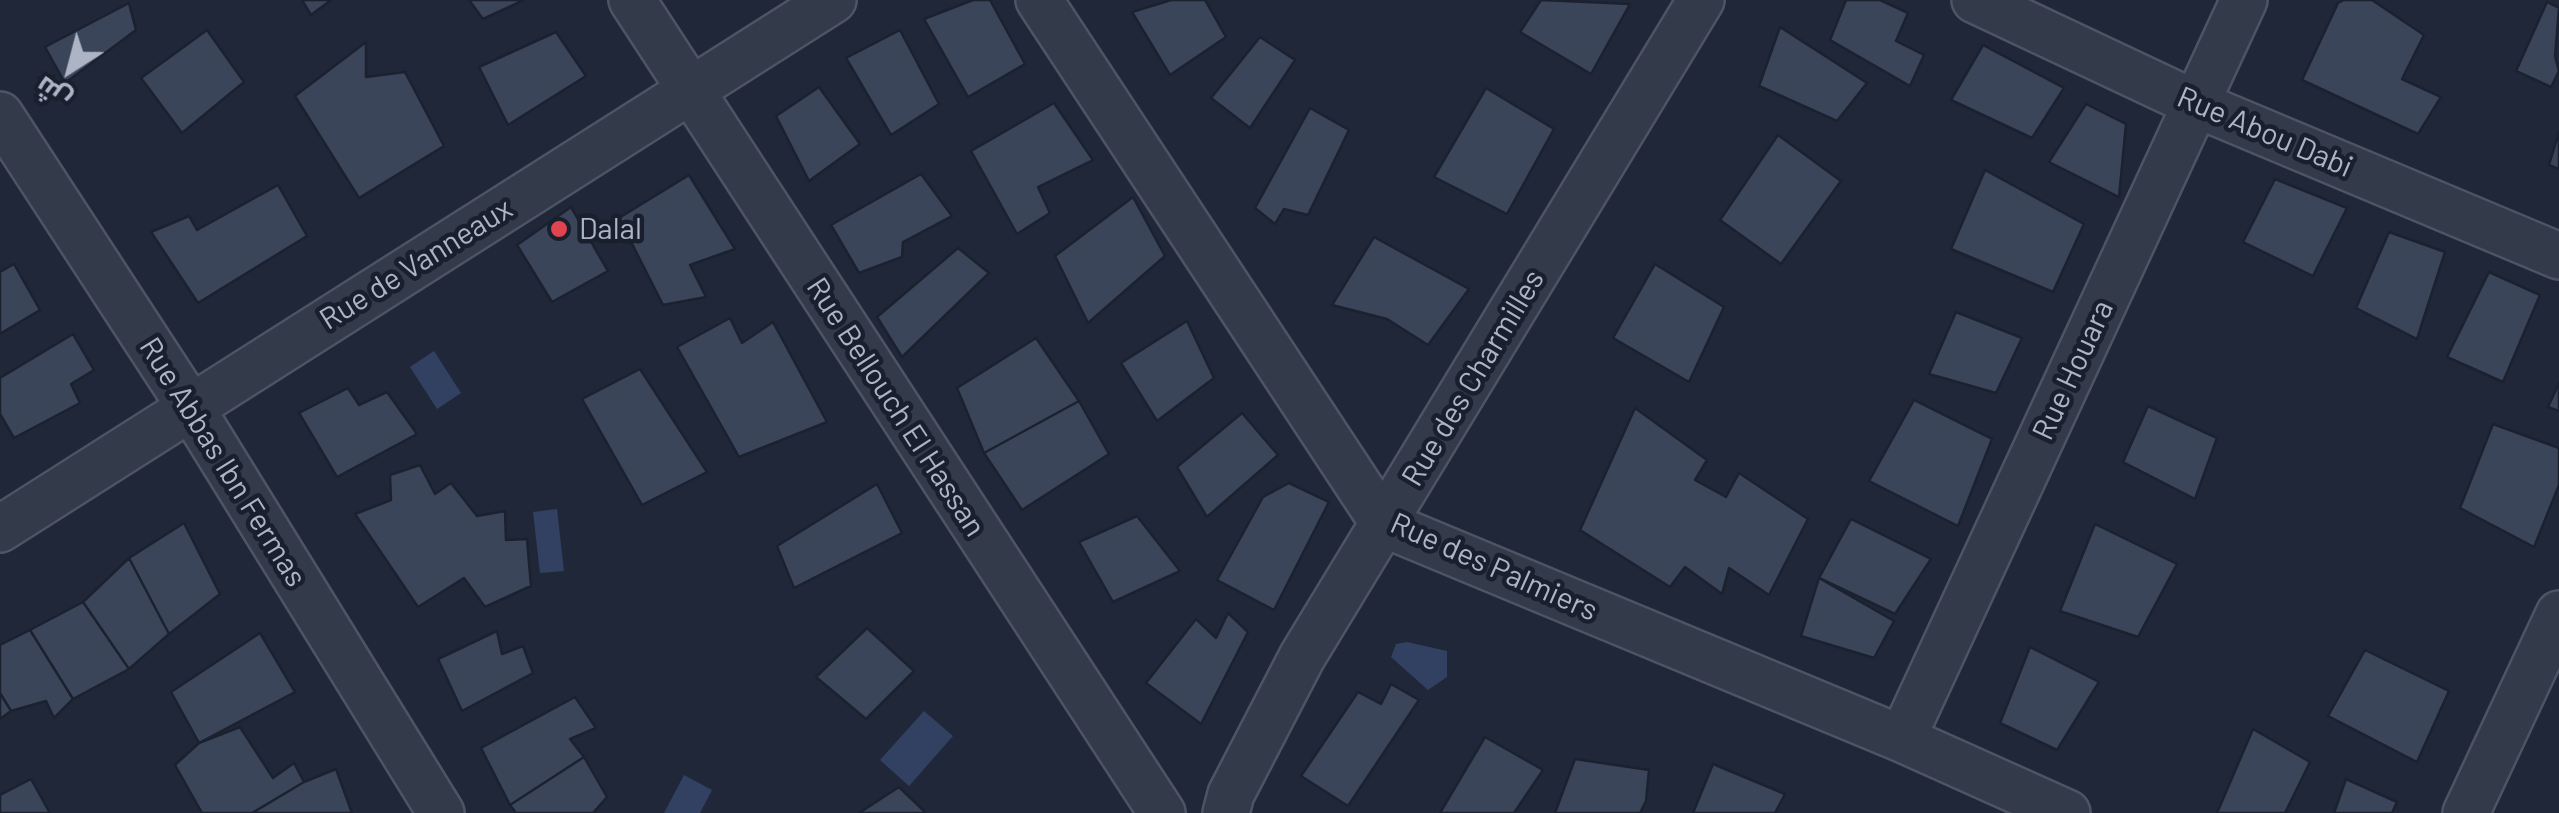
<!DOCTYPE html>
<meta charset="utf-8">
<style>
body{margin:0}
#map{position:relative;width:2559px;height:813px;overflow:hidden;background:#202739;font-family:Barlow,Cairo,sans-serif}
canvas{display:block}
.north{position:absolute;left:20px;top:20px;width:100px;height:100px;-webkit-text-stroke:8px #191f2d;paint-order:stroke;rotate:216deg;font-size:28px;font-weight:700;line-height:40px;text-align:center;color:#adb4c6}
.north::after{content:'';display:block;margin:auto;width:35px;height:45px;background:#adb4c6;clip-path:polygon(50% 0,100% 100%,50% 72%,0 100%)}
</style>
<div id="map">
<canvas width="2559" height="813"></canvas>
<div class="north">ش</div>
</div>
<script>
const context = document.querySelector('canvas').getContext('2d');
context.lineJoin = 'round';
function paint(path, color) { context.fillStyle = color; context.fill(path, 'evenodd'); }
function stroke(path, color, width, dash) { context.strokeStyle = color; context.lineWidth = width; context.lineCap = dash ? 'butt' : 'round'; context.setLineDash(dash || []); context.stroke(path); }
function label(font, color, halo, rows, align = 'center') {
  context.font = font + ' Barlow,sans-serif'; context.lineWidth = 9; context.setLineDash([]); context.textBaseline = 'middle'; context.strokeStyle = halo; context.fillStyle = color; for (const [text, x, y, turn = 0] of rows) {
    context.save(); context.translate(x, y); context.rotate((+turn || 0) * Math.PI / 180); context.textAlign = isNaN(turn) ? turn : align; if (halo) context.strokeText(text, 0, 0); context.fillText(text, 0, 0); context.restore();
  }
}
paint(new Path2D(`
 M434,351L461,393L437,409L410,367Z
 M557,509L564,571L540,573L533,512Z
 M1407,642L1447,651V677L1428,690L1391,657L1396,644Z
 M924,711L953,736L909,786L880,760Z
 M684,775L712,790L700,813H664Z`), '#324161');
const building = new Path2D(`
 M302,0H331L311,15Z
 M469,0H524L483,19Z
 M973,0H990L1025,64L968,97L924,19Z
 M1171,0H1205L1226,37L1170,75L1132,12Z
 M1541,0L1630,4L1591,74L1520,32Z
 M1846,0H1880L1908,13L1896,41L1924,55L1910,86L1830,40Z
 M2344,0H2372L2424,35L2402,79L2441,97L2418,134L2302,80L2338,3Z
 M2547,2L2559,8L2555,56L2559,71L2551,87L2516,71Z
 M129,3L136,30L65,83L45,47Z
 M1780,27L1867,83L1837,121L1759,86Z
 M207,30L244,82L182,133L141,78Z
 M900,30L939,104L891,135L846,58Z
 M556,32L586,76L508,125L479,67Z
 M1260,37L1295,60L1250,128L1211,98Z
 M366,42V77L405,72L444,146L359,198L295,96Z
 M1983,45L2064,88L2032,138L1951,100Z
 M819,87L860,144L809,181L776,116Z
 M1486,88L1554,129L1507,214L1434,177Z
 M1054,103L1093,160L1038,187L1050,213L1017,234L971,151Z
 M2086,104L2126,124L2119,197L2049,162Z
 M1310,108L1349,130L1308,215L1284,209L1275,224L1255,208Z
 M2559,132V169L2549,165Z
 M1778,135L1841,181L1781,264L1720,220Z
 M1985,170L2084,224L2053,292L1951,249Z
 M921,174L952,216L903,242L902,257L859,273L831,225Z
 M689,175L735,249L690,265L706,297L663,305L619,218Z
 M2275,179L2347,208L2313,276L2243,242Z
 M278,185L307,236L198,303L151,232L189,216L197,230Z
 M1133,197L1165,256L1088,323L1055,256Z
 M571,207L608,271L552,302L517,245Z
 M2389,232L2445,252L2417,339L2356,308Z
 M1374,237L1469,289L1428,345L1387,319L1332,305Z
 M958,248L989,273L902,357L877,317Z
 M14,264L40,310L0,334V272Z
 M1655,264L1724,307L1689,382L1613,338Z
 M2489,272L2540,295L2503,382L2447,357Z
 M1956,312L2022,338L1996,393L1929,374Z
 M730,318L742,343L773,322L827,422L739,457L677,347Z
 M1187,321L1214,378L1157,421L1121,363Z
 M73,334L94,370L71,384L80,403L14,438L0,414V378Z
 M1036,338L1079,401L984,453L957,388Z
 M640,369L707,472L642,505L582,399Z
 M2559,383V411L2548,407Z
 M348,388L359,405L387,392L417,434L337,477L299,413Z
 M1914,400L1992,439L1958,526L1869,481Z
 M1079,401L1109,454L1022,510L984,453Z
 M2148,406L2217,438L2195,499L2123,462Z
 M1635,408L1707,460L1695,480L1726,497L1739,473L1808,519L1769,595L1729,568L1722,594L1685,567L1670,587L1580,530Z
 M1242,413L1278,455L1207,517L1177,467Z
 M2493,424L2559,448V485L2534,547L2460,508Z
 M420,465L435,494L451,483L477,516L505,511L506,540L527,539L531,586L485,607L464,578L418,607L355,514L391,500L390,475Z
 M1289,483L1329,502L1274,610L1217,580L1263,497Z
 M877,484L902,533L794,588L777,546Z
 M1137,516L1180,571L1113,602L1079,542Z
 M1851,519L1931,559L1895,614L1819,578Z
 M184,523L220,594L169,634L129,558Z
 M2095,524L2177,564L2138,637L2060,611Z
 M129,558L169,634L129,669L83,602Z
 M1819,578L1894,621L1874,658L1801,636Z
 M83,602L129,669L73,699L30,630Z
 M1228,613L1248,632L1201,724L1146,683L1196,619L1216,638Z
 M867,628L914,671L866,719L816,677Z
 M30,630L73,699L54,718L46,701L11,711L0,693V645Z
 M497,631L502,654L523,646L533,673L462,711L438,659Z
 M260,633L295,692L199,743L171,692Z
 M2030,647L2099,682L2057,750L2000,723Z
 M2365,650L2449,691L2417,762L2328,716Z
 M1391,684L1419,700L1348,806L1301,776L1358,692L1381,704Z
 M0,693L11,711L0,719Z
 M575,697L596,728L570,739L584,757L510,805L481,748Z
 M240,727L273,778L294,763L304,782L252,813H202L175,765L199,743Z
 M2253,729L2310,762L2285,813H2217Z
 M1485,737L1543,770L1514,813H1440Z
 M584,757L607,797L593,813H516L510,805Z
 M1575,759L1649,770L1646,801L1640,813H1555Z
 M1713,764L1785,794L1775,813H1693Z
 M336,769L352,813H252L304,782Z
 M31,779L50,813H0V795Z
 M2346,779L2397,802L2392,813H2334Z
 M899,787L926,813H859Z`);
paint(building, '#3b4559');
stroke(building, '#1b212f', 2.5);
const minor = new Path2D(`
 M632,0L1162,813
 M1039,0L1384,524L1902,739L2067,813
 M1975,0L2196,104L2559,256
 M0,115L191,408L441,813
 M0,529L833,0
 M1902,739L2244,0
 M1226,813L1231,794L1302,657L1701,0
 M2466,813L2559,614`);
stroke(minor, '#4e5464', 50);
stroke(minor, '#333a49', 45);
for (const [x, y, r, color] of [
 [559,229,10,"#e0444e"]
]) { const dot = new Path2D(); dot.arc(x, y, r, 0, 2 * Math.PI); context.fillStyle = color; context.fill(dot); stroke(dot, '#191f2d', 4); }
label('30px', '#adb4c6', '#191f2d', [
 ["Rue Abou Dabi",2265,132,23],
 ["Rue de Vanneaux",416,264,-32],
 ["Rue Houara",2073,370,-65],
 ["Rue des Charmilles",1473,378,-59],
 ["Rue Bellouch El Hassan",896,407,57],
 ["Rue Abbas Ibn Fermas",223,462,58],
 ["Rue des Palmiers",1494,567,24]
]);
label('30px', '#adb4c6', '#191f2d', [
 ["Dalal",579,229]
], 'left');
</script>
